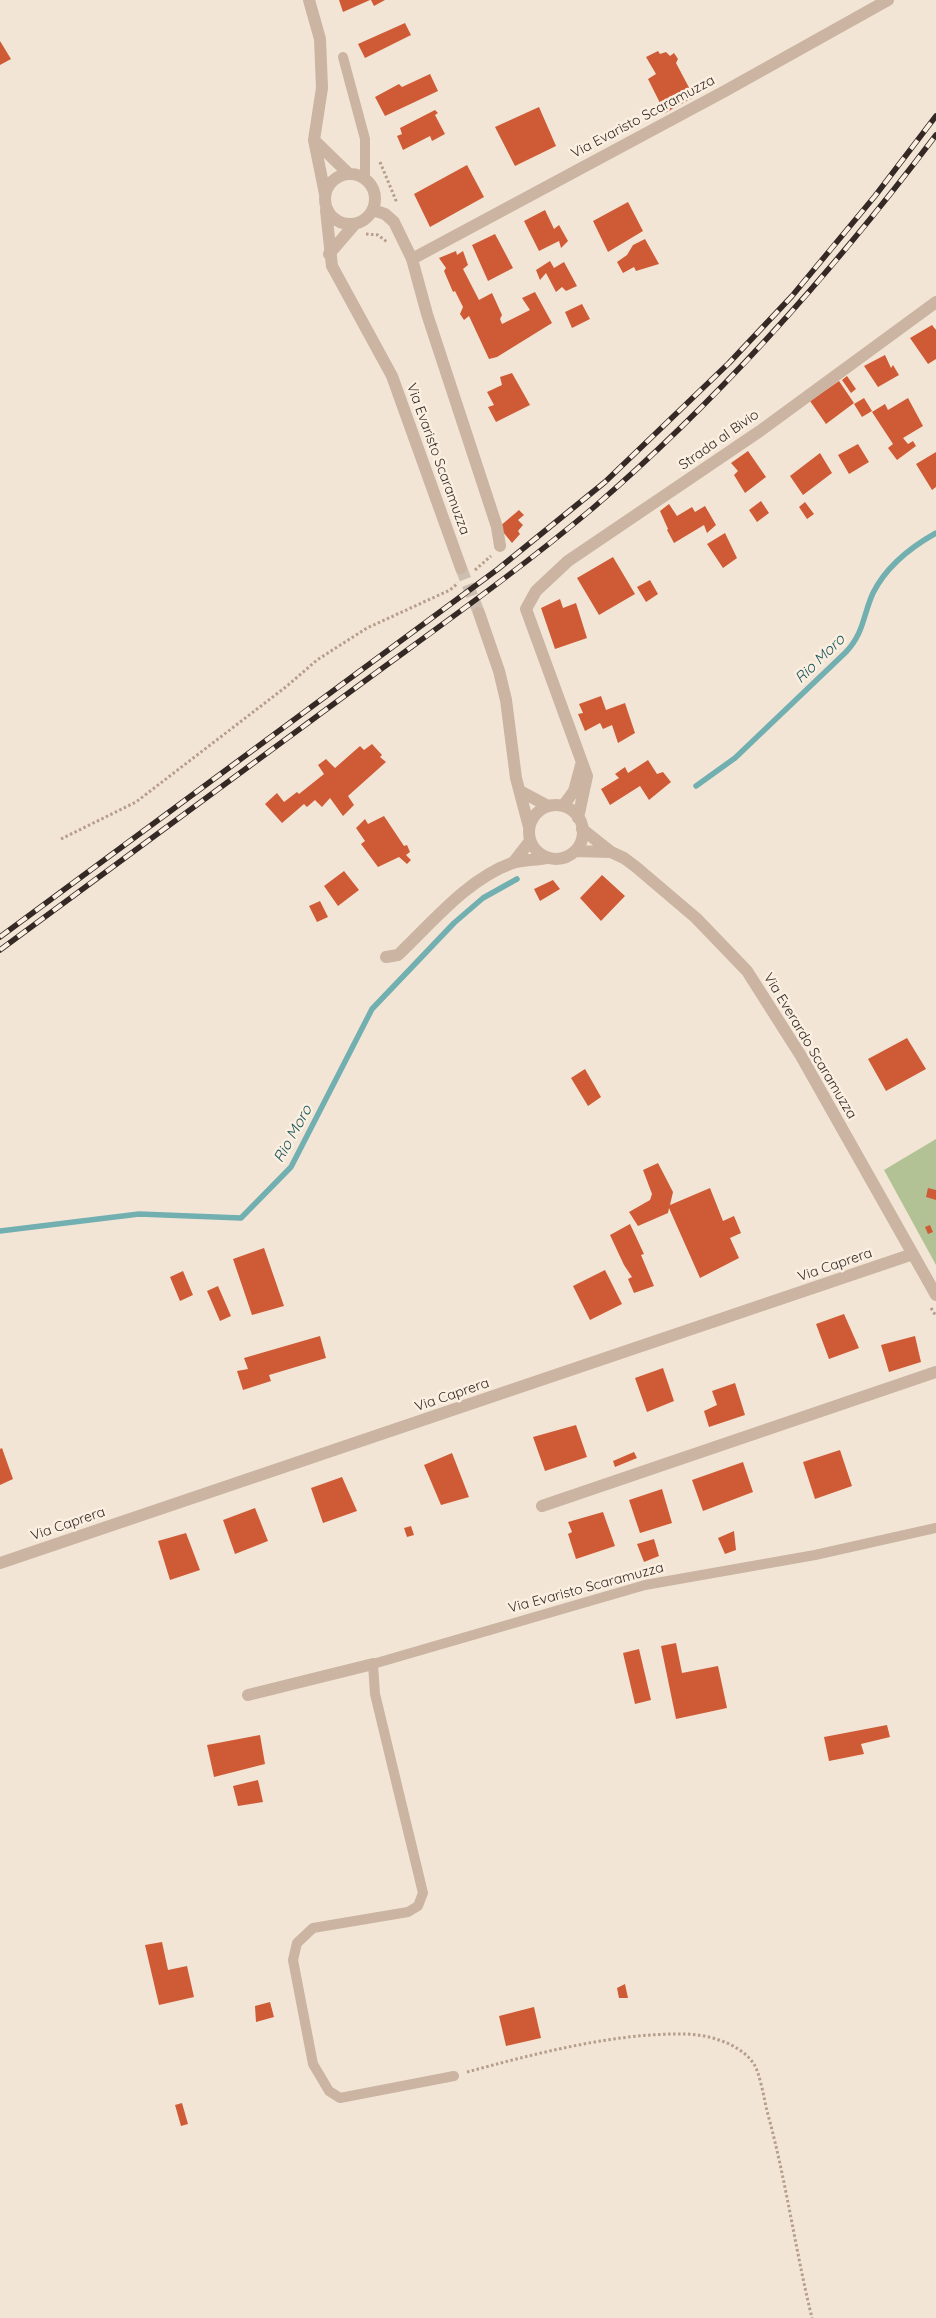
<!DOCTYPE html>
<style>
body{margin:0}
canvas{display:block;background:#f2e5d5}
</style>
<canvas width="936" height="2318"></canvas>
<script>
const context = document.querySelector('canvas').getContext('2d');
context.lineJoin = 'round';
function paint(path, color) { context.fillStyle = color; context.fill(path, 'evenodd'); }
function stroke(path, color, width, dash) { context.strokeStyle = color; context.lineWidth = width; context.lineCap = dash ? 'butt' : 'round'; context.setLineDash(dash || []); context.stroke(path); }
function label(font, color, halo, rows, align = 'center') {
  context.font = font + ' Quicksand,sans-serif'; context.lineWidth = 5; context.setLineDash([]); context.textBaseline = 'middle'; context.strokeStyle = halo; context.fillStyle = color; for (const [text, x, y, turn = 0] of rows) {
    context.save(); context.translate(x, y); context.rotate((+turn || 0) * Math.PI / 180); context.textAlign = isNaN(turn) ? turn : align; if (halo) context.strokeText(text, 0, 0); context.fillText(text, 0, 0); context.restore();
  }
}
paint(new Path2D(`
 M936,1139V1265L884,1170Z`), '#b3c295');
stroke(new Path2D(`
 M696,786L735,758L846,652C864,633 863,615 873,593C886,567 911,547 936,533
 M0,1231L139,1214L241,1218L291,1167L372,1009L454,923L483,898L517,879`), '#72afb1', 5.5);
paint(new Path2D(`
 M339,0H370L343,12Z
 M371,0H385L374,6Z
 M405,23L411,35L365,58L358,44Z
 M0,41L11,59L0,65Z
 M658,51L660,54L666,52L670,56L674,53L678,59L676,63L694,97L665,113L648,79L656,74L646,57Z
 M430,74L438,91L385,116L375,97L399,84L402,87Z
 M539,107L556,146L515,166L495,127Z
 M435,110L438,113L435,115L445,134L432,141L430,136L403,150L397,136L402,134L400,128Z
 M467,165L484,197L430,227L414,194Z
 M628,202L643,231L608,252L593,221Z
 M545,210L554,229L559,225L568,241L561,248L559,241L539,251L524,221Z
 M495,234L513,268L488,281L472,245Z
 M645,239L659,264L636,271L634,267L623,273L617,262L627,255L633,245Z
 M456,251L457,255L463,251L468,265L463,269L479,300L492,293L502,315L500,319L502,324L530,310L522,298L535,292L552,323L497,357L489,359L469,316L464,320L460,314L463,307L455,291L453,292L444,271L446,268L439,258Z
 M550,261L554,268L564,262L577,286L566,291L562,287L556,292L546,273L540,280L536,270Z
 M582,304L590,319L572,328L565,312Z
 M932,325L936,330V359L928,364L910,338Z
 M885,355L891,368L893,365L899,375L878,387L864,366Z
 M512,373L530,405L496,422L488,407L494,405L487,392L502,385L500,377Z
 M847,376L856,389L851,393L842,380Z
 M839,381L854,403L826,424L810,401Z
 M864,398L872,411L862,417L854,404Z
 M908,398L923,426L903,438L908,444L913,441L916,446L897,460L888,448L893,444L872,412L885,404L888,410Z
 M858,444L869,462L849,474L838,455Z
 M748,451L766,477L745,493L734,475L738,471L731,463Z
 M936,452V487L932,490L916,464Z
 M820,453L832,473L803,495L790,476Z
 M761,501L769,513L757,522L749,510Z
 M805,502L814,514L807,519L799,507Z
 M669,504L677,516L692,507L695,512L705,506L716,525L707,533L704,525L674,543L667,530L668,529L660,511Z
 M519,510L524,515L518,520L523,525L518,531L520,534L512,543L499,527Z
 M725,533L737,558L723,568L707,544Z
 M613,557L635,594L599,615L577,578Z
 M650,580L658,594L646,602L637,587Z
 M560,599L563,608L576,603L587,638L555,649L541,608Z
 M601,696L606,710L625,703L635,733L618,743L612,725L603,729L600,723L585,731L578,714L583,713L579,704Z
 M372,744L382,755L380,757L386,762L348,796L354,805L343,816L330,798L322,807L315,800L307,807L304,804L282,823L265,804L277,793L284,802L297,792L299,794L324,774L318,765L326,759L335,768L360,746L364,750Z
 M648,760L657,774L663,772L671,782L649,800L640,786L610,805L601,789L619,778L615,774L625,767L628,773Z
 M384,816L404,846L407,845L410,852L406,855L411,860L407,864L399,857L378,867L361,844L365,841L356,828L365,819L368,824Z
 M344,871L359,890L338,906L324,886Z
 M602,875L625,896L601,921L580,898Z
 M553,880L560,889L540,901L534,889Z
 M320,901L328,917L317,922L309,906Z
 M907,1038L926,1069L886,1091L868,1059Z
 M585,1069L601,1097L588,1106L571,1078Z
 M658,1163L673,1192L670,1205L710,1188L723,1221L734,1216L741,1233L730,1238L739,1258L700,1278L669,1208L668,1213L638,1226L629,1212L650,1200L652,1194L643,1170Z
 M928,1188L936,1190V1200L926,1197Z
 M630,1224L644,1254L641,1255L654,1286L634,1293L628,1279L632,1277L624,1265L610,1235Z
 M930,1225L933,1232L928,1234L925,1227Z
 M264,1248L284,1306L252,1315L233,1259Z
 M605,1270L622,1304L590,1320L573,1286Z
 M183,1271L193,1295L180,1301L170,1277Z
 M218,1286L231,1316L220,1321L207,1291Z
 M844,1314L859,1348L829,1359L816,1324Z
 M320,1336L326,1358L269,1375L271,1381L243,1390L237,1371L248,1369L244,1358Z
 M915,1336L921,1362L889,1372L881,1345Z
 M663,1368L674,1401L647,1412L635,1378Z
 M735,1383L745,1415L709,1427L704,1411L717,1405L712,1391Z
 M576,1425L587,1457L545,1471L533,1437Z
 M2,1448L13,1479L0,1485V1449Z
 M840,1450L852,1486L815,1499L803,1462Z
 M634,1452L637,1458L615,1467L613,1461Z
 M452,1453L469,1497L441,1505L424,1465Z
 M743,1462L753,1492L703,1511L692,1480Z
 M342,1477L357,1511L323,1523L311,1488Z
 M662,1489L672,1523L640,1533L629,1500Z
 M255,1508L268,1541L235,1554L223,1520Z
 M603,1512L615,1546L576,1559L568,1534L572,1532L568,1522Z
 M411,1526L414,1535L407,1537L404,1528Z
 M734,1531L736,1550L725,1554L718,1538Z
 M186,1533L200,1570L170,1580L158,1541Z
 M654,1539L659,1556L644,1562L637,1544Z
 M676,1643L682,1673L718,1666L727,1708L676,1719L661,1646Z
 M639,1649L651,1700L635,1704L623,1653Z
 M887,1725L890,1737L861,1744L864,1754L829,1761L824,1737Z
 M260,1735L265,1764L214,1777L207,1745Z
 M258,1780L263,1802L238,1806L233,1786Z
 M162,1942L168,1970L187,1966L194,1997L159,2005L145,1945Z
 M625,1984L628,1998H619L617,1988Z
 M270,2002L274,2017L256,2022L255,2006Z
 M534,2007L541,2038L506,2046L499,2016Z
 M182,2103L188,2124L181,2126L175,2105Z`), '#cf5b36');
stroke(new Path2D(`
 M461,568L479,613`), '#ccbfb2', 12, [12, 6]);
stroke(new Path2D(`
 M380,162L397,203
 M366,234L378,235L387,242
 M475,570L491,556
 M61,839L136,802L287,686L317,660L367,628L450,590L458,583
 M931,1308L936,1316
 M467,2072C534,2054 613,2033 683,2034C707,2034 740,2043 754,2064C760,2074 764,2098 767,2111C786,2179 795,2249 812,2318`), '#b79e8b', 3, [2.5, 2.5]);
stroke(new Path2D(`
 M343,57L365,139V179
 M454,2076L340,2098L329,2091L313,2064L293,1960L297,1943L313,1928L408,1912L418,1906L423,1893L375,1694L373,1664L645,1585L815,1555L936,1528`), '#cbb4a1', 10);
stroke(new Path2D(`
 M309,0L320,39L322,88L314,140L325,194
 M314,140L349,174
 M325 199a25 25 0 1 1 50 0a25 25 0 1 1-50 0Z
 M326,210L332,266L392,376L461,568
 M373,210L385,214L394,222L412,259L427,314L497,527L500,546
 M329,254L354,225
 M412,259L725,91L888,0
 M479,613L499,671L506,700L516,778L529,827
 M520,791L548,806
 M529 832a27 27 0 1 1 54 0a27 27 0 1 1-54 0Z
 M563,806L574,791L581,765
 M578,818L587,776L526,609L536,591L568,561L760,431L936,302
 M582,829L611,852L624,858L636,867L696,918L747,971L801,1056L936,1295
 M575,851L611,852
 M513,863L530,841
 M386,957L398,955C432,923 466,880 512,863C522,860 536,860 546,858
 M542,1506L936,1372
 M0,1563L913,1254
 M248,1695L373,1664`), '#cbb4a1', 12);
const rail = new Path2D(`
 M0,937L498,569L605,482L729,363L792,296L875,196L936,116
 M0,950C119,862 239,774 358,686C437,628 518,571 593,508C722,397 834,270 936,135`);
stroke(rail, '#342924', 5.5);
stroke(rail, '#faefe1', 4, [11]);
label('14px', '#342924', '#faefe1', [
 ["Via Evaristo Scaramuzza",643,117,-28],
 ["Strada al Bivio",719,440,-35],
 ["Via Evaristo Scaramuzza",438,459,70],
 ["Via Everardo Scaramuzza",810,1046,59],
 ["Via Caprera",835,1265,-19],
 ["Via Caprera",452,1395,-19],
 ["Via Caprera",68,1524,-19],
 ["Via Evaristo Scaramuzza",586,1588,-15]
]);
label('italic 15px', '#175458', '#faefe1', [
 ["Rio Moro",820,659,-44],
 ["Rio Moro",293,1134,-61]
]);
</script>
